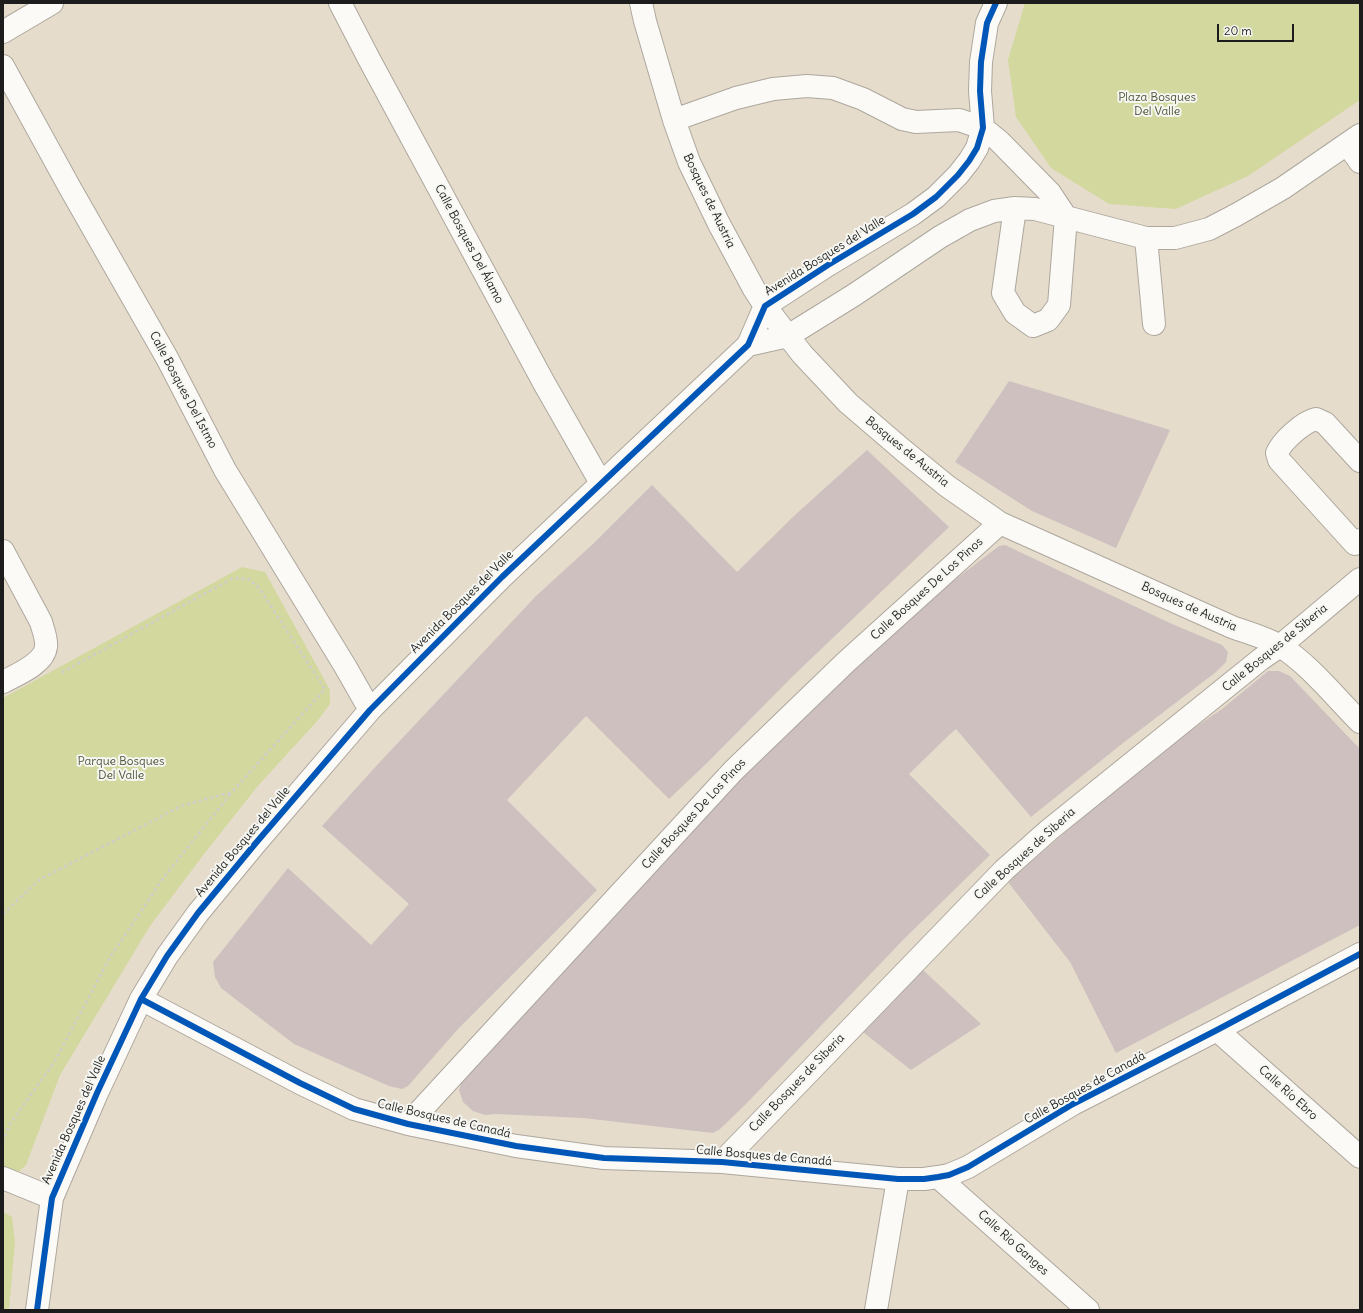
<!DOCTYPE html>
<meta charset="utf-8">
<style>
body{margin:0}
#map{position:relative;width:1363px;height:1313px;overflow:hidden;background:#e6dccc;font-family:Delius,sans-serif}
canvas{display:block}
.frame{position:absolute;inset:0;border:4px solid #1c1c1c;pointer-events:none}
.scale{position:absolute;left:1217px;top:24px;width:77px;height:18px;box-sizing:border-box;border:2px solid #1c1c1c;border-top:0;padding-left:5px;font-size:12px;line-height:14px;white-space:nowrap;color:#1c1c1c;-webkit-text-stroke:3px #f6f6f2;paint-order:stroke}
</style>
<div id="map">
<canvas width="1363" height="1313"></canvas>
<div class="frame"></div>
<div class="scale">20 m</div>
</div>
<script>
const context = document.querySelector('canvas').getContext('2d');
context.lineJoin = 'round';
function paint(path, color) { context.fillStyle = color; context.fill(path, 'evenodd'); }
function stroke(path, color, width, dash) { context.strokeStyle = color; context.lineWidth = width; context.lineCap = dash ? 'butt' : 'round'; context.setLineDash(dash || []); context.stroke(path); }
function label(font, color, halo, rows, align = 'center') {
  context.font = font + ' Delius,sans-serif'; context.lineWidth = 4; context.setLineDash([]); context.textBaseline = 'middle'; context.strokeStyle = halo; context.fillStyle = color; for (const [text, x, y, turn = 0] of rows) {
    context.save(); context.translate(x, y); context.rotate((+turn || 0) * Math.PI / 180); context.textAlign = isNaN(turn) ? turn : align; if (halo) context.strokeText(text, 0, 0); context.fillText(text, 0, 0); context.restore();
  }
}
paint(new Path2D(`
 M1025,3H1360V100L1248,176L1176,209L1109,204L1051,168L1016,117L1008,60Z
 M242,567L265,572L330,690V704L319,719L257,787L204,854L150,926L60,1075L26,1165L15,1175L3,1174V698Z
 M3,1212L12,1217L15,1242L9,1310H3Z`), '#d2d89e');
paint(new Path2D(`
 M1009,381L1170,430L1116,548L1032,511L955,462Z
 M867,450L949,527L793,676L708,762L669,799L586,716L507,800L597,890L458,1029L408,1086L402,1089L389,1086L294,1044L221,988L215,977L213,962L288,868L371,945L409,904L322,826L378,764L536,596L594,543L652,485L737,572L795,515Z
 M1005,545L1172,624L1222,645L1228,652L1226,662L1216,672L1123,743L1031,817L956,729L948,736L909,774L990,855L904,939L745,1105L720,1129L713,1133L583,1118L496,1114L485,1115L473,1111L463,1102L459,1090L463,1078L700,816L910,614L999,546Z
 M1268,671H1279L1290,676L1360,749V925L1116,1053L1070,962L1008,882L1129,777L1175,741L1222,709Z
 M923,970L981,1024L911,1070L863,1032Z`), '#cdc0bf');
const minor = new Path2D(`
 M340,3L369,59L544,383L601,483
 M641,3L645,21L674,120L689,162L719,224L754,289L765,306L802,354L848,403L904,451L947,486L1000,523L1232,627C1248,633 1265,637 1280,646C1309,664 1336,698 1360,722
 M3,32L52,3
 M3,66L70,188L167,358L225,470L345,666L370,710
 M674,120L736,98L773,89L807,86L833,88L863,99L902,119L916,122L959,120L983,128L999,141L1050,193L1066,217L1059,305L1048,320L1033,326L1015,313L1003,293L1015,208
 M1347,144L1360,162
 M1146,238L1154,324
 M748,345L788,336L854,295L940,237L970,220L994,211L1015,208L1035,209L1146,238H1175L1209,229L1236,215L1283,188L1360,135
 M1360,461L1325,423L1316,419C1303,422 1282,441 1277,453L1279,460L1355,544L1360,540
 M3,551L41,622C43,630 47,638 46,647C44,664 16,675 3,682
 M141,999L300,1083L354,1109L408,1124L516,1146L604,1158L722,1162L898,1179H924L938,1177L949,1175L968,1167L1073,1104L1217,1030L1360,954
 M1217,1030L1360,1157
 M408,1124L733,771L846,662L1000,523
 M722,1162L1004,870L1049,830L1261,659L1280,646L1360,579
 M938,1177L1088,1310
 M3,1178L52,1198
 M37,1310L52,1198L97,1093L141,999L167,956L198,913L255,844L370,710L502,577L748,345L765,306L828,265L913,214L936,197L958,175L969,161L977,148L983,128L980,91L981,62L987,23L996,3
 M876,1310L898,1179`);
stroke(minor, '#ada79d', 24);
stroke(new Path2D(`
 M3,914L39,880L181,806L232,792L325,689L259,588L249,579L233,578L61,673
 M3,1142L10,1124L55,1061L109,959L164,877L232,792`), '#d0cdc9', 2.5, [3, 3]);
stroke(minor, '#fbfaf7', 22);
stroke(new Path2D(`
 M141,999L300,1083L354,1109L408,1124L516,1146L604,1158L722,1162L898,1179H924L938,1177L949,1175L968,1167L1073,1104L1217,1030L1360,954
 M37,1310L52,1198L97,1093L141,999L167,956L198,913L255,844L370,710L502,577L748,345L765,306L828,265L913,214L936,197L958,175L969,161L977,148L983,128L980,91L981,62L987,23L996,3`), '#0057b8', 6);
label('12px', '#4e5438', '#f6f6f2', [
 ["Plaza Bosques",1157,98],
 ["Del Valle",1157,112],
 ["Parque Bosques",121,762],
 ["Del Valle",121,776]
]);
label('12px', '#1c1c1c', '#f6f6f2', [
 ["Bosques de Austria",709,201,64],
 ["Calle Bosques Del Álamo",469,244,62],
 ["Avenida Bosques del Valle",825,256,-32],
 ["Calle Bosques Del Istmo",183,390,62],
 ["Bosques de Austria",907,452,39],
 ["Calle Bosques De Los Pinos",927,589,-42],
 ["Avenida Bosques del Valle",462,602,-45],
 ["Bosques de Austria",1189,607,24],
 ["Calle Bosques de Siberia",1275,648,-39],
 ["Calle Bosques De Los Pinos",694,814,-47],
 ["Avenida Bosques del Valle",243,842,-50],
 ["Calle Bosques de Siberia",1025,854,-42],
 ["Calle Bosques de Siberia",797,1083,-46],
 ["Calle Bosques de Canadá",1085,1088,-29],
 ["Calle Río Ebro",1288,1093,42],
 ["Calle Bosques de Canadá",444,1119,13],
 ["Avenida Bosques del Valle",74,1120,-66],
 ["Calle Bosques de Canadá",764,1156,5],
 ["Calle Río Ganges",1013,1243,42]
]);
</script>
